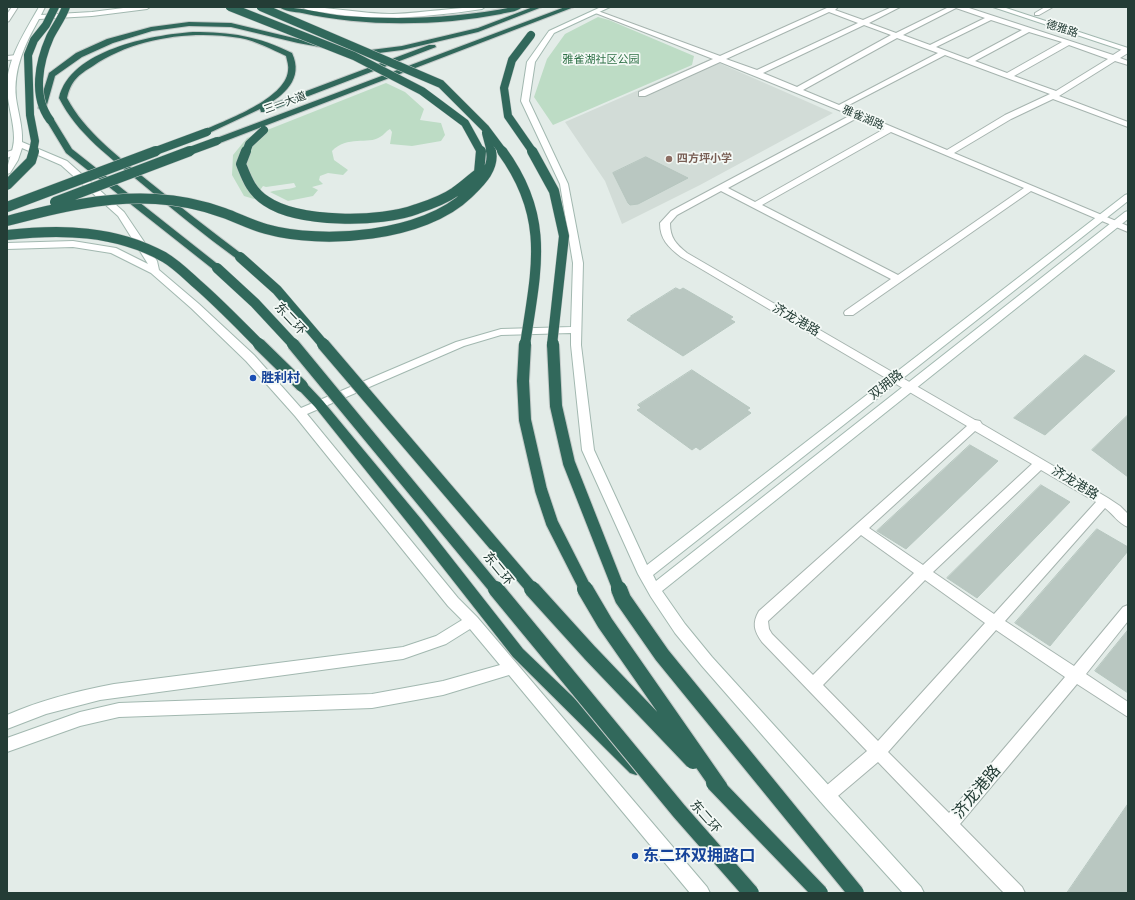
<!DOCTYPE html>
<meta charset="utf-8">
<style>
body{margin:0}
#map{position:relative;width:1135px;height:900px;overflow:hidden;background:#e3ece8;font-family:"IBM Plex Sans",sans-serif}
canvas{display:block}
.frame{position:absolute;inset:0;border:8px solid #243d36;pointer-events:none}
</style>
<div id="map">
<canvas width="1135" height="900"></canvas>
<div class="frame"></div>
</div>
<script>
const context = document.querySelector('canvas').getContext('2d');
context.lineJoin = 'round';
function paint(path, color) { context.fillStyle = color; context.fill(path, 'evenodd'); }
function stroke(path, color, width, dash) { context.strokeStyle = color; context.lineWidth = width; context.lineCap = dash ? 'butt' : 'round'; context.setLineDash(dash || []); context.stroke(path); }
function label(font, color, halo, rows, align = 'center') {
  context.font = font + ' "IBM Plex Sans","Noto Sans SC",sans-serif'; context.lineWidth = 3.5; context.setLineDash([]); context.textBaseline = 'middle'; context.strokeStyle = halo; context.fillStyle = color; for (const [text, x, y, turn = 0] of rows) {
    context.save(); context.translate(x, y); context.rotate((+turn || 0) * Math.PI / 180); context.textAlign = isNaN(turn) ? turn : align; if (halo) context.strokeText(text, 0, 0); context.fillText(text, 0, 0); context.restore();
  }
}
paint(new Path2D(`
 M710,59L833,113L700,185L622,224L605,181L565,122Z`), '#d2dcd7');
paint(new Path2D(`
 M598,17L609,20L694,56L692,65L553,125L534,97L547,59L565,34Z
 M386,83L405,92L424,109L420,120L441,123L445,135L441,141L412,146L390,144L392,132L390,129C386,131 384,135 380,137C368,145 347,135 332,151L334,160L348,170L343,175L328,173L320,176L319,180L323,184L312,187L318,190L313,196L288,201L270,192C279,189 287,190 296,187L294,183L266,187L263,186L254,199L244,196L232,175L233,155L247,138Z`), '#bddcc5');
const building = new Path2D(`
 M646,157L688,178L638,204L630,205L628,203L613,173Z
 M676,288L680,290L683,288L733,317L730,319L735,322L683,356L627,320L632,316H631Z
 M1085,355L1115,371L1045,435L1014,418Z
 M692,370L750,408L747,410L751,413L700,450L696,447L692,450L637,410L641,408L638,405Z
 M1128,415V477L1092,450Z
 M970,445L998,461L906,549L877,531Z
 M1041,485L1070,502L977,598L947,578Z
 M1097,529L1128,547V551L1050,646L1015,623Z
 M1128,630V693L1095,671Z
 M1128,804V893H1067Z`);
paint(building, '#b9c7c1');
stroke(building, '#b6c6bf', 1);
const street = new Path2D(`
 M12,7H18L9,21L7,22V14Z
 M829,7H838L835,10L863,20L892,7H900L869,23L896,33L949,7H966L1113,55L1124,48H1128V53L1120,58L1128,61V65L1115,61L1059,96L1128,122V127L1053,99L1011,119L954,153L1128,226V232L1031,191L853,315H845L844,313L845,311L891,279L721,191L677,215L670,223C670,238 676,244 687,253L975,420L980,421L982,424L1108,498L1120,506L1128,514V527C1119,524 1113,514 1105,508L1005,621L1074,666L1123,607L1128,605V621L1086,674L1128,702V717L1077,684L960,824L1022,887L1025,893H1004L878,762L832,801L826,804L820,801L818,796L820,791L867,751L762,642C754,631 752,623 759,611L967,426L681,257C668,247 660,239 660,223L671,211L851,115L720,62L645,96H639V92L713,59L593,12L598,11L720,56ZM956,8L985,18L930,45L903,35ZM829,12L858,23L757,70L726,59ZM991,20L1022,30L968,59L936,47ZM864,25L891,35L797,87L763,73ZM1029,32L1062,42L1007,73L975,61ZM897,38L938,53L839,105L803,90ZM1069,45L1108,59L1056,91L1014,76ZM945,55L1050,94L1005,115L947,150L845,107ZM857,118L884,129L755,202L728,188ZM891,132L1024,188L898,275L762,205ZM975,431L1032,464L923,565L869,528ZM1041,470L1096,502L994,614L933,572ZM861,535L914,573L813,675L772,634L769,629L768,621ZM925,580L985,623L878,741L823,685ZM996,630L1065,677L949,813L888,752Z
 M1045,7H1053L1039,15H1035V13Z
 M17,55H20V59L7,60V56Z
 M16,149L20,152L7,158V152Z`);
const secondary = new Path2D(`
 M39,7H45L41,15L92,12L131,7H150L147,9L92,16L39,19C25,44 13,69 16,98C18,113 23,127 22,142L67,161L124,212L157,261L159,270L199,304L254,355L301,408L456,342L501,329L571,327L573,263L560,184L521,101L527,62L549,31L601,7H610L554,33L535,62L529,101L568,184L583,263L581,345L594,450L647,565L1125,195L1128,194V201L653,575L656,581L1125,212L1128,211V219L662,591L685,624L712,657L921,887L924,893H903L826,808L702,666L675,633L651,597L638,574L582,450L571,345V333L501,335L464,346L307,414L458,598L477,617L707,887L710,893H690L509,675L443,695L372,708L119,717L80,726L7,752V738L80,712L119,703L372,694L443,681L500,665L470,629L446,644L403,659L100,700L46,714L7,729V715C41,700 77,691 114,684L403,647L436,636L462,620L448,606L295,416L246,361L191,308L151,273L111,253L73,247L7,249V243L73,241L116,248L148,264L118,216L61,165L22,148L18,160L10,173L7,174C7,161 14,151 14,138C14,122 8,106 7,89C6,60 25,32 39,7Z
 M302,7C332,7 363,14 393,14C424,13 455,7 485,7L482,9C429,17 375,22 322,12C316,11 307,11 302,7Z
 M993,7H1003L1128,48V52Z`);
const highway = new Path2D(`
 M279,7C301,7 323,14 345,16C402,20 458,18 513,7L521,8C516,12 508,12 501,14C439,26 364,27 302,13C295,12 284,11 279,7Z
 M533,7H542L478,32L402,50L363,55L298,43L231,27L189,26L152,31L113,43L82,57L55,76L46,108L42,110L38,108L49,73L76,53L107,39L151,27L189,22L231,23L298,39L363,51L402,46L478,28Z
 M565,7H574L220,143H214L213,141L214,139Z
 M193,32C231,32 258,36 292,53C304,79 284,95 264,107L429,45H435L436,47L267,112H261L260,109L207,134H204L203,132L204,130C226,120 285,99 288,71C289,66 287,61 286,56C271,49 256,41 240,38C191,30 134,38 93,66C78,75 71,81 67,98C85,132 118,156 147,180C179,206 211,231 243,255L245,257L240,260L237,259C204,235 172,209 141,183C111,158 77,134 59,98C70,50 151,35 193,32Z
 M47,118H53L72,149L220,266L222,268L220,270H214L66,153L46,120Z
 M302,382L306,383L323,401L421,519L523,649L642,763L644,768L642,773L636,775L630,773L513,657L411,527L315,407L298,389L296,386L298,383Z`);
stroke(street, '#a6b4af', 2);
stroke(secondary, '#a2b8b0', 2);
stroke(highway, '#c2c9c7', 2);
paint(street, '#fff');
paint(secondary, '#fff');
paint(highway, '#31685b');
const highwayBridgeFar3 = new Path2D(`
 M230,7L354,56L422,91L465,123L481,152
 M261,7L441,84L485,128L503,152
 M531,35L512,60L504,88L508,116L533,152
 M50,120C32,96 39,62 50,37C55,27 62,18 66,7
 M486,133L491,152
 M33,152L35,141L30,115L28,55L34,40L46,25L55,7
 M153,152L207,132
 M187,152L217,141
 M246,152L249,144L264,130`);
const highwayBridgeFar2 = new Path2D(`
 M246,151L241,164C247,179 251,191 266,201C298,223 381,223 417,209C429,205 445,199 455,192C464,186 471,179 479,173L481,151
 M502,151C551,218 536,270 525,345
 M532,151L554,191L564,236L552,345
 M7,185L31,161L34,151
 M55,202L190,151
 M7,207L156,151
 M7,221C56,208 105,196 156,199C179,200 202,205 224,213C238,218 251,225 266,229C323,245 424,237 468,194C479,183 495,169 491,151
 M7,235C61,229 115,230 164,257C176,264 186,274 197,284C219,303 239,324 260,345
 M240,257L277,290L324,345
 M217,268L255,303L294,345`);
const highwayBridgeFar1 = new Path2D(`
 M259,344L302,386
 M293,344L496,590
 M323,344L533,590
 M525,344L523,381L525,420L541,490L552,523L586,590
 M553,344L556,406L569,463L619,590`);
const highwayBridge = new Path2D(`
 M496,589L679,811L751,893
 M532,589L590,653L693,761
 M585,589L605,623L720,788
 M619,589L623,599L662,655L856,893
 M714,783L820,893`);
stroke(highwayBridgeFar3, '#c2c9c7', 9, []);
stroke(highwayBridgeFar2, '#c2c9c7', 11, []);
stroke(highwayBridgeFar1, '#c2c9c7', 14, []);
stroke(highwayBridge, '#c2c9c7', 18, []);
stroke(highwayBridgeFar3, '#31685b', 8);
stroke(highwayBridgeFar2, '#31685b', 10);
stroke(highwayBridgeFar1, '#31685b', 12);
stroke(highwayBridge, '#31685b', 16);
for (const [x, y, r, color] of [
 [669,159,4,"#8d6e63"],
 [253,378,4,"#1a4fb4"],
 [635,856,4,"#1a4fb4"]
]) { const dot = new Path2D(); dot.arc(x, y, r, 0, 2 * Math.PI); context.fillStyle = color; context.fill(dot); stroke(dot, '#f4f9f6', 1.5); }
label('11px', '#243d36', '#f4f9f6', [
 ["德雅路",1062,29,18],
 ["三一大道",285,103,-20],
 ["雅雀湖路",863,118,23]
]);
label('11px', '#307248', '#f4f9f6', [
 ["雅雀湖社区公园",601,60]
]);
label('bold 11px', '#785e54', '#f4f9f6', [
 ["四方坪小学",677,159]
], 'left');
label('13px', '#243d36', '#f4f9f6', [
 ["东二环",290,319,47],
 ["济龙港路",796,320,30],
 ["双拥路",886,385,-38],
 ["济龙港路",1075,483,31],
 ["东二环",498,569,51],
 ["东二环",705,817,49]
]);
label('bold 13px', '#164399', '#f4f9f6', [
 ["胜利村",261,378]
], 'left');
label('16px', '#243d36', '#f4f9f6', [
 ["济龙港路",977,792,-50]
]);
label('bold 16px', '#164399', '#f4f9f6', [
 ["东二环双拥路口",643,856]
], 'left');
</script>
